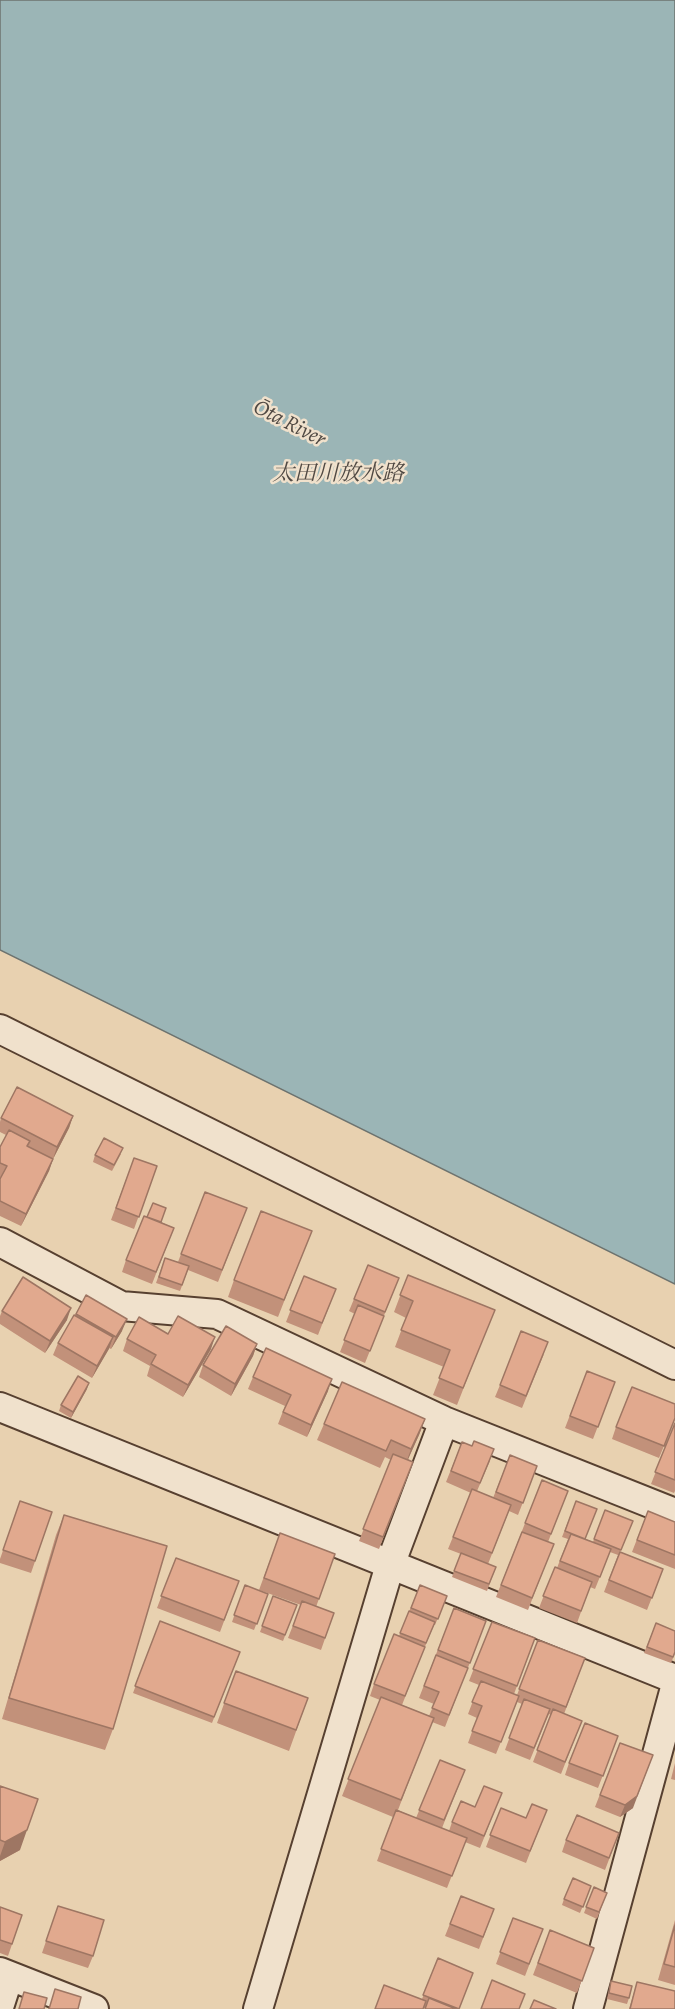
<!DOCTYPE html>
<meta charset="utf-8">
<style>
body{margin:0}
canvas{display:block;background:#e8d1b0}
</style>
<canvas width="675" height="2009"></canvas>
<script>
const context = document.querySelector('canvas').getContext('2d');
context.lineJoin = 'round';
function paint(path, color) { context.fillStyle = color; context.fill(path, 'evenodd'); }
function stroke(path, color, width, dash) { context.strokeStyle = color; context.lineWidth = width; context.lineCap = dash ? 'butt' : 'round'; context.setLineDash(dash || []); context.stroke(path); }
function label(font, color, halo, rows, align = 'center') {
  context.font = font + ' Alegreya,"Noto Serif JP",serif'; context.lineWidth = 5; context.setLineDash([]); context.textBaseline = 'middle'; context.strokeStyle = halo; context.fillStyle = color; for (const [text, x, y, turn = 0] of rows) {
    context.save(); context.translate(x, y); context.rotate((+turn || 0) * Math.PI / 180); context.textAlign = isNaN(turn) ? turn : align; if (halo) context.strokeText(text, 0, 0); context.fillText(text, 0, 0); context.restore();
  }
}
const water = new Path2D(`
 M0,0H675V1284L0,950Z`);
paint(water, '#9bb5b6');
stroke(water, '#6d736f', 1.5);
const minor = new Path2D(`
 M0,1029L675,1365
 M0,1242L121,1306L217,1314L444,1421L675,1513
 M0,1407L675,1679
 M0,1972L94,2009
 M0,2004L9,1976
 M258,2009L390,1565L444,1421
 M588,2009L675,1688`);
stroke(minor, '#574030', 32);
stroke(minor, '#f0e1cc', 28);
paint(new Path2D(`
 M73,1116L69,1128L53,1159L49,1171L21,1226L0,1216V1179L1,1177H0V1147L6,1135L0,1132V1122L1,1118Z
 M121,1154L112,1171L93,1162L95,1155Z
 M134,1158L157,1166L134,1229L111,1220Z
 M247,1208L218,1282L188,1270L180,1291L156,1283L165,1258L178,1262L181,1254Z
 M161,1222L174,1228L152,1284L122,1272L126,1260Z
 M305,1248L278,1317L228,1297L234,1280Z
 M408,1275L488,1326L457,1405L433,1395L444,1367L395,1347L406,1318L394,1312Z
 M304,1276L336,1289L318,1335L286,1322Z
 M399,1278L365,1363L340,1352L355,1314L349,1311L354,1299Z
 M86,1295L122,1331L111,1349L109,1348L92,1378L53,1355L58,1343L75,1315Z
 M2,1311L67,1320L45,1353L0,1324V1316Z
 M168,1334L211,1349L183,1397L147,1376L150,1366L123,1351L127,1339Z
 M257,1344L253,1356L231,1396L199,1377L203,1365Z
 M544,1354L522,1408L495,1397L500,1385Z
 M587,1371L615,1382L593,1439L565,1428Z
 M253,1377L328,1391L307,1437L278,1424L285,1406L248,1389Z
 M87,1389L71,1418L59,1411L61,1405Z
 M425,1419L419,1435L408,1459L413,1462L379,1549L359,1541L391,1460L385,1457L380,1468L317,1440L324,1424Z
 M675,1419L659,1458L612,1439L616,1427Z
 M675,1423V1491L674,1493L651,1484Z
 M462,1442L490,1461L477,1491L493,1498L510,1455L537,1466L518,1515L509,1511L488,1564L496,1567L487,1591L452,1577L461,1554L448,1549L471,1493L446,1482Z
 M542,1480L568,1491L548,1542L549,1556L528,1610L496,1597Z
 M576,1501L586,1539L593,1542L605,1510L633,1521L620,1552L663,1569L647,1610L604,1592L618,1555L610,1552L595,1589L590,1587L577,1623L539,1608L555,1567L557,1568L568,1539L562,1537Z
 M20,1502L52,1512L31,1573L0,1563V1559Z
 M648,1511L675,1522V1569L632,1552Z
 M64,1515L113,1729L105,1750L2,1719L56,1535Z
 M280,1533L335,1554L316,1607L334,1613L321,1650L288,1638L301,1605L259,1590Z
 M176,1558L239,1581L220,1632L157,1608Z
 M245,1585L268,1594L254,1630L232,1622Z
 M420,1585L447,1596L435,1625H434L424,1649L402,1705L429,1716L434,1704L419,1698L454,1608L486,1621L445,1727L432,1722L398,1810L416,1818L440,1760L465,1770L442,1828L449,1831L452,1822L475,1807L497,1805L480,1848L465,1842L447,1888L377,1861L393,1817L342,1796L380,1700L370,1696L374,1684L399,1636Z
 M273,1596L297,1605L283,1641L260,1632Z
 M160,1621L240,1652L212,1723L133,1693Z
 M492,1622L535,1638L514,1694L517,1695L538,1640L585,1658L564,1714L582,1721L561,1774L533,1762L551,1715L549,1714L530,1760L505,1750L522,1704L517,1702L496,1754L468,1743L477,1718L468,1714L479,1685L469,1681Z
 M656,1623L675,1653L671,1663L644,1653Z
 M236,1671L308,1698L289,1751L217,1723Z
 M618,1736L598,1788L565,1775L569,1763Z
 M620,1743L633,1808L620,1817L595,1807Z
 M675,1763V1780L671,1779Z
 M0,1786L20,1850L0,1861Z
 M501,1808L526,1818L542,1822L526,1863L486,1847Z
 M619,1833L605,1870L562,1852L566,1840Z
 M591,1886L580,1913L562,1905L564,1899Z
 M594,1887L607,1893L597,1919L584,1913Z
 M461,1896L494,1909L479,1949L445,1936Z
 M58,1906L93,1956L88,1968L42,1953Z
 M0,1907L22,1915L8,1956L0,1953Z
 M513,1918L543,1929L525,1976L496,1964Z
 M675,1920V1985L658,1980Z
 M550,1930L594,1948L577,1993L533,1975Z
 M438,1958L459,2009L423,2008L422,1999Z
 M611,1981L629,1998L627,2004L607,1999Z
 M637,1982L675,2009H629Z`), '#c2917a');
paint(new Path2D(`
 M73,1116L69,1128L53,1159L57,1147Z
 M53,1159L49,1171L21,1226L26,1214Z
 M71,1308L67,1320L45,1353L50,1341Z
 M127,1319L122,1331L111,1349L116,1337Z
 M113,1337L109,1349L92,1378L97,1366Z
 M215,1337L211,1349L183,1397L188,1385Z
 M257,1344L253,1356L231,1396L235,1384Z
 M332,1379L328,1391L307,1437L311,1425Z
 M89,1383L87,1389L71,1418L73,1412Z
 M425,1419L419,1435L405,1466L411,1449Z
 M653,1755L633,1808L620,1817L625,1805Z
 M27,1830L20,1850L0,1861V1856L5,1842Z`), '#9e7663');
const building = new Path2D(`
 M17,1087L73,1116L57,1147L1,1118Z
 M9,1130L30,1141L27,1146L53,1159L26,1214L0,1201V1179L7,1166L0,1163V1147Z
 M104,1138L123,1148L114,1165L95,1155Z
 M134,1158L157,1166L139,1217L116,1208Z
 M205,1192L247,1208L222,1270L181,1254Z
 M153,1203L166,1208L161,1222L147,1217Z
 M261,1211L312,1231L284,1300L234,1280Z
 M144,1216L174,1228L156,1272L126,1260Z
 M165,1258L189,1266L182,1285L159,1277Z
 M368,1265L399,1278L385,1312L354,1299Z
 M408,1275L495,1310L463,1388L439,1378L450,1350L401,1330L413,1301L400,1295Z
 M304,1276L336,1289L322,1323L290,1310Z
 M23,1277L71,1308L50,1341L2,1311Z
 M86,1295L127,1319L116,1337L76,1314Z
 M358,1305L384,1316L370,1351L344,1340Z
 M74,1315L113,1337L97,1366L58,1343Z
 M178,1316L215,1337L188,1385L151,1364L156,1355L127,1339L139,1317L168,1334Z
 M226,1326L257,1344L235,1384L203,1365Z
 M521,1331L548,1342L526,1396L500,1385Z
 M266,1348L332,1379L311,1425L283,1412L291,1395L253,1377Z
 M587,1371L615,1382L598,1427L570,1416Z
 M78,1376L89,1383L73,1412L61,1405Z
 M342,1382L425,1419L411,1449L391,1440L386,1451L324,1424Z
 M632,1387L675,1404V1418L664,1446L616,1427Z
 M675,1423V1480L655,1472Z
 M474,1441L494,1449L480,1483L451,1471L462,1442L472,1446Z
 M393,1454L413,1462L383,1537L363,1529Z
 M510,1455L537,1466L523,1503L496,1492Z
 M542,1480L568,1491L551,1534L525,1523Z
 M472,1489L511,1505L492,1553L453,1537Z
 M20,1501L52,1512L35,1561L3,1550Z
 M576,1501L597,1509L585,1539L565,1531Z
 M605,1510L633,1521L621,1550L594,1539Z
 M648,1511L675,1522V1555L637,1540Z
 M64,1515L167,1546L113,1729L9,1698Z
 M522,1532L554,1544L532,1598L501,1585Z
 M280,1533L335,1554L319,1599L264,1578Z
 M571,1534L611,1549L600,1577L560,1561Z
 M620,1552L663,1569L652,1598L609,1580Z
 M461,1553L496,1567L489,1584L454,1571Z
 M176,1558L239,1581L224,1620L161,1596Z
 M555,1567L592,1582L581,1611L543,1596Z
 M245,1585L268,1594L257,1624L234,1615Z
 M420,1585L447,1596L438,1619L411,1608Z
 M273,1596L297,1605L285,1635L262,1626Z
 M302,1601L334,1613L325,1638L293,1626Z
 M454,1608L486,1621L470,1663L438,1650Z
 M409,1611L435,1622L426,1643L400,1633Z
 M160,1621L240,1652L214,1717L135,1686Z
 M492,1622L535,1638L517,1686L473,1669Z
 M656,1623L675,1631V1652L673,1657L647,1647Z
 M394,1634L425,1647L405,1696L374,1684Z
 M538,1640L585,1658L566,1707L519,1689Z
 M436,1655L468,1668L449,1715L432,1708L439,1692L424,1686Z
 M236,1671L308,1698L296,1730L224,1703Z
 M481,1681L519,1696L501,1742L472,1731L482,1706L472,1702Z
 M381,1697L434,1718L401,1800L348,1779Z
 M524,1699L550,1709L534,1748L509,1738Z
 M553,1709L582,1721L565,1762L537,1750Z
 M585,1723L618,1736L603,1776L569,1763Z
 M620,1743L653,1755L637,1796L625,1805L600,1795Z
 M440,1760L465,1770L444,1820L419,1810Z
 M0,1786L38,1799L27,1830L5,1842L0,1840Z
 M484,1786L502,1793L484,1836L452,1822L461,1801L475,1807Z
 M532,1804L547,1810L530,1851L490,1835L501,1808L526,1818Z
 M396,1810L467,1838L452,1876L381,1849Z
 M577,1815L619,1833L609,1858L566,1840Z
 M573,1878L591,1886L583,1907L564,1899Z
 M594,1887L607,1893L599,1912L586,1907Z
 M461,1896L494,1909L483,1937L450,1924Z
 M58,1906L104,1920L93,1956L46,1941Z
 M0,1907L22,1915L12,1944L0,1940Z
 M513,1918L543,1929L529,1964L500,1952Z
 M675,1925V1967L664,1964Z
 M550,1930L594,1948L582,1981L538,1963Z
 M438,1958L473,1973L459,2009L423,1995Z
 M492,1980L525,1994L519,2009H481Z
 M611,1981L632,1986L629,1998L609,1993Z
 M637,1982L675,1991V2009H630Z
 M384,1985L426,2001L423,2009H375Z
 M55,1989L81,1997L78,2009H49Z
 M24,1992L47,1998L44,2009H19Z
 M429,1998L456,2009H425Z
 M534,2000L556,2009H530Z`);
paint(building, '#e1a98e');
stroke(building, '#9e7663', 1.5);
label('italic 22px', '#504943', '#f0e1cc', [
 ["Ōta River",289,424,27],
 ["太田川放水路",338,475]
]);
</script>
